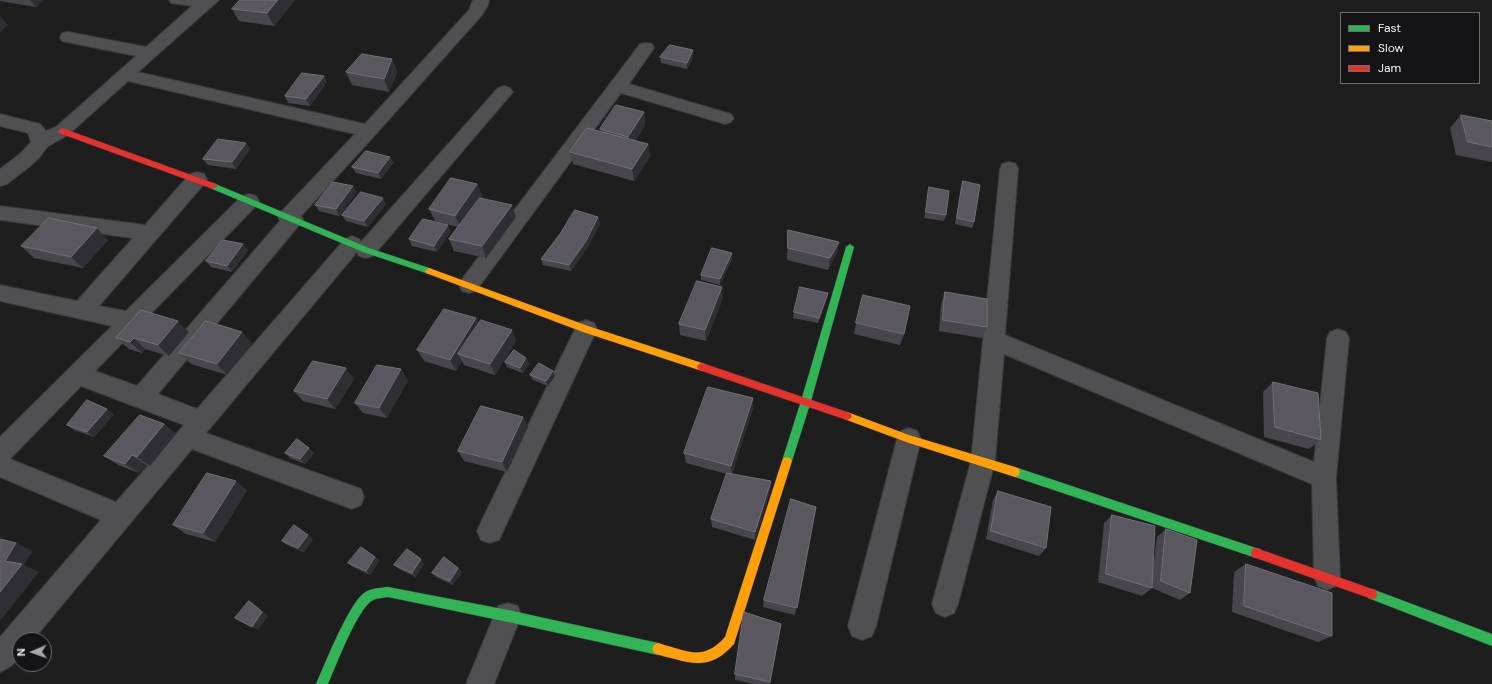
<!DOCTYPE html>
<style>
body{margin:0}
#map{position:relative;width:1492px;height:684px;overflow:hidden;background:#1e1e1f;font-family:"DM Sans",sans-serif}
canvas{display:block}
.legend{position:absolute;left:1340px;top:12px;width:140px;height:72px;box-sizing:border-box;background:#141416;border:1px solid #6c6c6e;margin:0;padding:5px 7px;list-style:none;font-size:12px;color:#f0f0f2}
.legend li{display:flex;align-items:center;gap:8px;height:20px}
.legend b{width:20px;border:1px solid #6c6c6e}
.north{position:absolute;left:12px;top:632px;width:40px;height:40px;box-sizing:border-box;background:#141416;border:1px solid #6c6c6e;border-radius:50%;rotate:268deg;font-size:11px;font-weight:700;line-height:16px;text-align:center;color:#f0f0f2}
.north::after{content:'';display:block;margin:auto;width:14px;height:18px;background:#a6a6a8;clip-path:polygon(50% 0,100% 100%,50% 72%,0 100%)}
</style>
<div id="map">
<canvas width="1492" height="684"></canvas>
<ul class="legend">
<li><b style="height:5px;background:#30b455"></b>Fast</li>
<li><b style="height:5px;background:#ff9f0a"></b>Slow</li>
<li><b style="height:5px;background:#e5322d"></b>Jam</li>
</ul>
<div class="north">N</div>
</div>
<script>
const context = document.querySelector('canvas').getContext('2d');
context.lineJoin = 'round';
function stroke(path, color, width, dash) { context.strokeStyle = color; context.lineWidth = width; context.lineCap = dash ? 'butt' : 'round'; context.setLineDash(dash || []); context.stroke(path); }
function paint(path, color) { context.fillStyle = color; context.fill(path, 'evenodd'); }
const street = new Path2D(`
 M169,0H219L138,72L365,124L469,10L473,0H489L488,5L482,15L375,135L301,216L303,219L300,224L158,394L197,409L345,239L352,236L359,239L361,242L498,88L504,86L510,88L513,92L373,256L366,258L359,256L357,252L206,433L361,489L364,497L361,505L352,509L192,449L33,640H20C20,658 18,664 0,672V637L101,520L0,477V437L112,326L0,301V285L77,301L133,238L0,220V206L145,225L190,174L197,172L204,174L207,179L204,184L99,306L126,311L242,196L249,194L256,196L259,201L256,206L95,371L137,386L280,221L278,217L281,212L355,134L128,81L68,135L47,147L39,158L29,167L7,184L0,186V169L21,153L31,142L28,133L0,126V114L40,124L46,131L56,127L136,56L62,41L60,37L62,33L68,32L146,47L192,6L171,3ZM81,386L184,425L116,502L10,459Z
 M646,43L652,44L654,48L629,84L731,114L734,118L731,122L725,124L621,93L476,291L469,293L462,291L459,285L462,279L640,44Z
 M1009,162L1016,164L1018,169L1005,335L1314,462L1327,338L1330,332L1338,329L1346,332L1349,338L1336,478L1340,577L1336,586L1327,590L1318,586L1314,577L1312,484L1004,354L995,461L958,604L954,613L945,617L936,613L932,604L971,461L1000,169L1002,164Z
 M586,320L594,323L597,329L499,540L490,543L481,540L477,531L481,522L578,323Z
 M909,428L917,431L921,439L876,626L872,636L862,640L852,636L848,626L897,439L901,431Z
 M508,603L518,606L521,616L494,684H466L498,606Z`);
const fast = new Path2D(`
 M213,183L369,248L432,269L433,271L429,274L363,252L210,188L209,186L210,184Z
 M850,244L854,247L811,401L792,461L790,464L787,465L784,464L782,461L801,401L846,247Z
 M1015,467L1256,548L1260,549L1261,553L1260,557L1256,558L1015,477L1011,475L1010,472L1011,469Z
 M388,587L508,610L658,643L662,645L664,649L662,653L658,655L508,622L388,597C383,598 377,598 373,600C357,609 336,666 328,684H316C325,664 348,605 364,593C371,588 380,588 388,587Z
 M1372,589L1492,634V646L1368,598L1367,594L1368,590Z`);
const slow = new Path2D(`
 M429,268L588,326L705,364L707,367L705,370L702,371L583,332L426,273L425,271Z
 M847,412L909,435L1015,467L1019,469L1020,472L1019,475L1015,477L909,443L844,419L842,416L844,413Z
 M787,457L790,458L792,461L734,644C716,664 701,667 675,659C668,657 661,656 654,653L652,649L654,645L658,643C687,651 703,662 725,637L782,461L784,458Z`);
const jam = new Path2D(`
 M62,128L216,184L217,186L216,188H210L59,133L58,131Z
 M702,363L847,412L850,413L852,416L850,419L847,420L699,370L697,367L699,364Z
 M1256,548L1372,589L1376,590L1377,594L1376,598L1372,599L1256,558L1252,557L1251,553L1252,549Z`);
stroke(street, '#3a3a3a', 2);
stroke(fast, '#3a3a3a', 1);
stroke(slow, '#3a3a3a', 1);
stroke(jam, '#3a3a3a', 1);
paint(street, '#504f51');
paint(fast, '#30b455');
paint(slow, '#ff9f0a');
paint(jam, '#e5322d');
paint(new Path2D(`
 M0,0H43L36,7L0,1Z
 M295,0L274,26L239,21L232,9Z
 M660,57H693L687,69L661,63Z
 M392,59L397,72L389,92L352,85L346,72Z
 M324,76L327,82L310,106L288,103L285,96Z
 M644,112L645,125L635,141L648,144L650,157L634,181L573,164L570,152L601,131L600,129Z
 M1461,115L1492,121V162L1456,155L1450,128Z
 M246,143L250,149L236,169L208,165L203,159Z
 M390,157L393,163L381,179L356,173L352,167Z
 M963,181L974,222L972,228L955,224L961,187Z
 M477,184L482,196L481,198L516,217L486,258L454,251L449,239L458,227L435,221L429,209Z
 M929,187L946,215L944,221L924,218L928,194Z
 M357,192L339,216L319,211L315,205Z
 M386,204L368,227L346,221L342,215Z
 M598,217L600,224L588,247L571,271L543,265L541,259Z
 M788,230L839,242L837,253L828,270L787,260Z
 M451,231L437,252L412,246L409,239Z
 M108,240L83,268L34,258L21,246Z
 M248,250L232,272L211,267L206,261Z
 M732,259L720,285L701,280V275Z
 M945,292L987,327L982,338L939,331L941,304Z
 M828,293L827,299L818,323L793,318L794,312Z
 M723,298L706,341L680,335L679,324Z
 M476,318L479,323L512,330L516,341L495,375L464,365L462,361L456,371L424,361L417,350Z
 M856,323L904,334L900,345L854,334Z
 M189,332L169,356L145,349L142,353L129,349L116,338Z
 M252,343L227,375L191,364L179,353Z
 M505,362L529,363L523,373L507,367Z
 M553,371L555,376L548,386L533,380L530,375Z
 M354,379L335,409L303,401L294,391Z
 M408,380L387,418L363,413L355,403Z
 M1273,382L1321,440L1309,449L1264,437L1263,392Z
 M753,398V408L732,474L771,481L770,491L755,540L712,527L711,519L727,474L686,463L684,453Z
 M114,414L94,437L74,430L67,425Z
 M523,417L528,427L507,472L464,461L458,451Z
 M164,424L176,434L150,466L146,465L139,473L118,465L104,456Z
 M285,453H314L305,464L290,458Z
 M247,490L215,542L186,534L173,525Z
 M998,491L1046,548L1039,556L986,539L993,500Z
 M816,507L795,615L763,607L764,600Z
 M1112,515L1152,579L1157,537L1166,529L1190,593L1180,600L1152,588L1142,596L1098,582L1104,523Z
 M313,539L304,552L287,545L282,541Z
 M375,557L379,561L370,575L353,567L348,563Z
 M424,564L416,577L399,569L394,565Z
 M1246,564L1332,636L1318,642L1232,612L1234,572Z
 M458,568L462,572L453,585L436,577L432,573Z
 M780,630L770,684H754L735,680V674Z`), '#49454f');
paint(new Path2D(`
 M30,0H43L36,7Z
 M278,0H295L274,26L267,13Z
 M0,16L8,25L0,32Z
 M693,50V57L687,69V63Z
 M392,59L397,72L389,92L384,79Z
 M324,76L327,82L310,106L306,99Z
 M644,112L645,125L630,149L628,137Z
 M246,143L250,149L236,169L232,162Z
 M648,144L650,157L634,181L632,169Z
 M390,157L393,163L381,179L378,173Z
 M477,184L482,196L461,228L455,216Z
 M353,186L357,192L339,216L336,209Z
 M383,198L386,204L368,227L364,221Z
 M512,205L516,217L486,258L482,246Z
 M598,217L600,224L588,247L571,271L569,265Z
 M448,225L451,231L437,252L434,246Z
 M97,228L108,240L83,268L71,257Z
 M839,242L837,253L828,270L830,258Z
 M243,244L248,250L232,272L227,266Z
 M732,253V259L720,285V279Z
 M722,287L723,298L706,341L705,330Z
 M828,293L827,299L818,323L819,318Z
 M476,318L481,329L458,354L462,361L456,371L450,360Z
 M178,321L189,332L169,356L158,345Z
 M512,330L516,341L495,375L490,364Z
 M242,332L252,343L227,375L217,364Z
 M134,338L145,349L142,353L130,342Z
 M526,358L529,363L523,373L520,368Z
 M346,368L354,379L335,409L327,399Z
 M401,369L408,380L387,418L379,408Z
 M553,371L555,376L548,386L546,381Z
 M753,398V408L732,475L731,466Z
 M107,409L114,414L94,437L87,432Z
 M523,417L528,427L507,472L502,462Z
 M164,424L176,434L150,466L137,457Z
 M309,448L314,453L305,464L300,459Z
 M132,455L146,465L139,473L125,464Z
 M236,481L247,490L215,542L203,533Z
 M771,481L770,491L755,540V532Z
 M308,535L313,539L304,552L298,548Z
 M16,543L33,551L24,565L39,572L0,621V592L5,561Z
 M375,557L379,561L370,575L366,571Z
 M421,559L424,564L416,577L412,573Z
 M458,568L462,572L453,585L450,581Z
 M249,601L255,604L268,616L258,630L252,627Z`), '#302e35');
const building = new Path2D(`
 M240,0H278L267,13L232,9Z
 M670,45L693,50L687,63L660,57Z
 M362,54L392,59L384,79L346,72Z
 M302,73L324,76L306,99L285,96Z
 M616,105L644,112L628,137L600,129Z
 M1461,115L1492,121V147L1468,142Z
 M587,128L648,144L632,169L570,152Z
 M218,139L246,143L232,162L203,159Z
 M366,151L390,157L378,173L352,167Z
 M451,178L477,184L455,216L429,209Z
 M963,181L980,185L974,222L957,218Z
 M333,182L353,186L336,209L315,205Z
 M929,187L949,191L946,215L926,212Z
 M361,192L383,198L364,221L342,215Z
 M480,198L512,205L482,246L449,239Z
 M575,210L598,217L586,241L569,265L541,259L560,234Z
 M49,218L97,228L71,257L21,246Z
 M423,219L448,225L434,246L409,239Z
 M788,230L839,242L830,258L788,248Z
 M223,240L243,244L227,266L206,261Z
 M712,248L732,253L720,279L701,275Z
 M697,281L722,287L705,330L679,324Z
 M800,287L828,293L819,318L794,312Z
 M945,292L987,299V327L943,320Z
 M863,295L910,306L904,334L856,323Z
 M444,309L476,318L450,360L417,350Z
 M141,310L178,321L158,345L134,338L130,342L116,338Z
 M481,320L512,330L490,364L458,354Z
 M206,321L242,332L217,364L179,353Z
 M514,350L526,358L520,368L505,362Z
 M313,361L346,368L327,399L294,391Z
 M539,363L553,371L546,381L530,375Z
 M377,365L401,369L379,408L355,403Z
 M1273,382L1318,393L1321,440L1275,427Z
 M708,387L753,398L731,466L684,453Z
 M87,400L107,409L87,432L67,425Z
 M481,406L523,417L502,462L458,451Z
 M140,415L164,424L137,457L132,455L125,464L104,456Z
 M297,439L309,448L300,459L285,453Z
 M207,473L236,481L203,533L173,525Z
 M727,473L771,481L755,532L711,519Z
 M998,491L1051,507L1046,548L991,531Z
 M791,499L816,507L797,608L764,600Z
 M1112,515L1155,526L1152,588L1106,574Z
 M294,525L308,535L298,548L282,541Z
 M1166,529L1197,540L1190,593L1161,581Z
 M0,539L16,543L5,561L22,564L0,592Z
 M361,547L375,557L366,571L348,563Z
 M407,549L421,559L412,573L394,565Z
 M444,557L458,568L450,581L432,573Z
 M1246,564L1332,593V636L1244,606Z
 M249,601L262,612L252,627L235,618Z
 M744,612L781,624L770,682L735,674Z`);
paint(building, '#5b5761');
stroke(building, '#726f78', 1);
</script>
